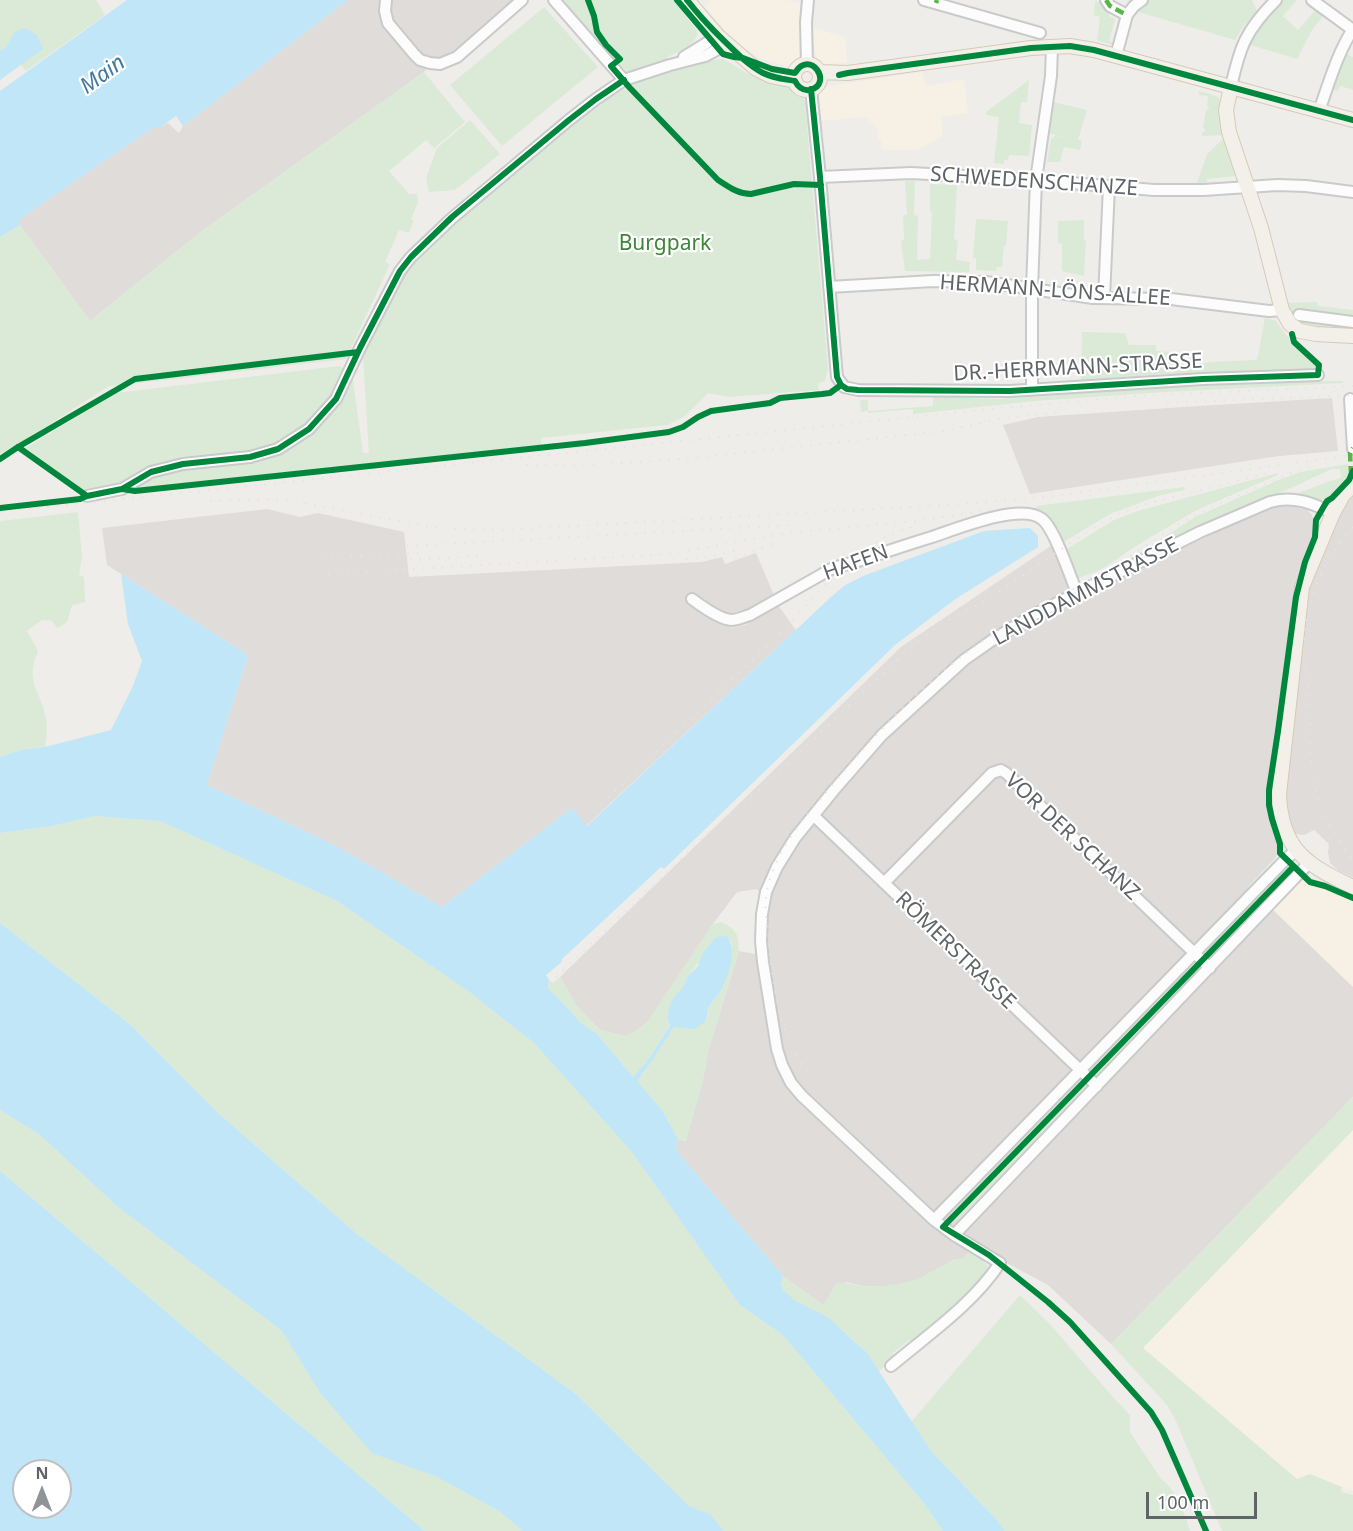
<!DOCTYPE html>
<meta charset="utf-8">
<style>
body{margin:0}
#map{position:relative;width:1353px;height:1531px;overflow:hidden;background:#efedea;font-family:"Noto Sans",sans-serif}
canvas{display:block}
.north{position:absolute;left:12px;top:1459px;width:60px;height:60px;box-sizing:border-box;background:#fff;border:2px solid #bfc1c3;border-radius:50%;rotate:0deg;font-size:16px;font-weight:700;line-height:24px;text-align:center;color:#5f6468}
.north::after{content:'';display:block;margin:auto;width:21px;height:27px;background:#919496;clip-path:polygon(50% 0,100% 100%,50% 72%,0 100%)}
.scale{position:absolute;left:1146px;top:1492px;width:111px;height:27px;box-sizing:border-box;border:3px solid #5f6468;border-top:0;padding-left:8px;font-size:18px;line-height:21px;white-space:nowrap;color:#5f6468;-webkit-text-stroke:4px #fff;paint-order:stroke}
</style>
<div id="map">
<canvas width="1353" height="1531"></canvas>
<div class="north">N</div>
<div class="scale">100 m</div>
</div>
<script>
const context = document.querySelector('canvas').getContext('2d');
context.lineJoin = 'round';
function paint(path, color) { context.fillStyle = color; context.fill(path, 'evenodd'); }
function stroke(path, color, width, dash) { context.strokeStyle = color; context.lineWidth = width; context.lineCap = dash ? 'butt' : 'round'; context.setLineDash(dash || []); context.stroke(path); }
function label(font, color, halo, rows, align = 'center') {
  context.font = font + ' "Noto Sans",sans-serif'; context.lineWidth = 4.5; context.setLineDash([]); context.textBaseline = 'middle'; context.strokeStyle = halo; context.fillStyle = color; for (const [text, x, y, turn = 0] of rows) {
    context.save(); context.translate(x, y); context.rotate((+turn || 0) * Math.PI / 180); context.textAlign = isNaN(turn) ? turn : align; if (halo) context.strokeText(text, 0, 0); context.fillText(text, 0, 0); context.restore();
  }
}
paint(new Path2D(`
 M711,0H786L800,3V59L793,65L787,66L764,60L746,50L730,36L704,6Z
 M813,28L845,37L847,62L825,65L817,61L813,41Z
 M922,72L926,86L964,79L968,113L941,117L943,135L917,150H882L881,140H878V130L867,117L819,121L818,95L828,86Z
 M1303,878L1308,883L1330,889L1353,900V987L1272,909Z
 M1353,1130V1491L1297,1479L1143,1348Z`), '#f7f0e4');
paint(new Path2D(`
 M348,0H513L459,50L449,57L434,60L424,72L202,231L90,321L20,225V219L154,127H161L168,123L179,133L183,126Z
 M1332,398L1338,451L1279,456L1030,494L1003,425L1038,417L1183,407Z
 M1353,492V877L1339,871L1330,863L1328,852L1329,844L1314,830L1304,835L1295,834L1289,820L1286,802V777L1308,589L1347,500Z
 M1292,506L1307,510L1312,515L1315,525L1312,539L1297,582L1294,596L1268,778V804L1271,820L1280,847L1276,857L1247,888L1272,909L1353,987V1097L1111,1344L1048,1285L1007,1263L995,1252L977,1243L963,1259L954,1260L915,1281L889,1286H864L846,1282L823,1305L783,1276L676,1150L678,1139L685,1141L702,1084L709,1048L739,951L755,954L756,913L761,893L756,889L737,892L713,924L649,1020L638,1030L625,1036L600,1030L577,1006L560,977L901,647L1052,545L1076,598L1264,510L1273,507Z
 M267,509L300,517L318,513L404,532L409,577L702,562L722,557L725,564L756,553L774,595L748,609L733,613H723L694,594L687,603L717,622L732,628L745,625L778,605L796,630L586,826L572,808L442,907L334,845L207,785L248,655L107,565L102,528Z`), '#dfdcda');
paint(new Path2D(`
 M0,0H96L105,15L26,71L6,47L0,50Z
 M560,0H674L698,32C695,46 679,52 667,57L672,68L693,65L713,60L723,59L752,76L792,89L803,97L805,101L828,369L825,381L818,384L819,390L729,397L708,393L684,417L667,425L541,438V445L140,488L137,487L136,483L97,492L81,489L26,448L116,393L339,366L352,373L363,453H369L363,358L370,337L392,294L411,265L438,237L561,134L613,94L637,83Z
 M1148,0H1252L1257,11L1243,27L1235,40L1135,11Z
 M1282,0H1297L1283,16L1298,30L1317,8L1325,14L1312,30L1297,59L1247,44L1265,17Z
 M1095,1L1104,3L1111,10L1109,16L1115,19L1109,41L1115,43L1112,45L1097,40L1100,17L1094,15Z
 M544,7L598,67L502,146L450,85Z
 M1345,53L1353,57V90L1341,86L1337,91L1333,90Z
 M424,72L465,122L434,148L426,140L389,171L409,194H417L418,203L411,219L414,220L409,233L399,230L385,262L390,264L346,359L114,386H109L19,444L0,454V237L20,225L90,321L202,231Z
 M1029,80L1027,102H1021L1019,123L1032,125L1029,156L1009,155L1008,160H1004V164L994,163L999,117L986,115V112Z
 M1199,91L1211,94V95L1216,96L1219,98L1224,135L1202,136V132H1205V129L1203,128L1206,110H1208L1209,106H1207L1208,96L1199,95Z
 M1053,102L1087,110L1078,140L1082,141L1080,150L1064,147L1060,162H1047L1051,138H1054V136L1062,137L1048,133Z
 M470,120L500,154L455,190L429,192L426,178L437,148Z
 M1224,138L1236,176L1207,179V185L1196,186L1207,154Z
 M905,181H915L914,215L918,216L917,260L930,259L932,212L930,211V184L957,185L954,239L958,240L956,260L970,262L969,272L905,271L901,241L904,240L903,215H907Z
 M976,219L1008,221L1006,246H1004L1002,267H997L996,271L976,270V258H973Z
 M1084,220V240L1086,241L1084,276L1062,271V244L1058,243V221Z
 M1317,302L1318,306L1353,310V328C1333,329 1305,334 1292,316C1289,312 1286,307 1284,303Z
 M1265,318L1276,321L1292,343L1316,363V367L1315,369L1165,374L1081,380L1082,332L1125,333L1129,345H1156V351L1169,352L1167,361L1198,364L1211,362L1256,360L1258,356Z
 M1322,381H1342L1343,383L1164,392L1035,401L913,414V409L868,413L867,411L861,412L860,400H868V411L933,406V397L998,399L1029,397L1159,388Z
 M1348,464V475L1347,480L1339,487L1330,497L1322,500L1320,503L1299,495V493L1327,482L1341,478L1340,469H1332L1308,480L1111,571L1195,517L1276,481L1300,472Z
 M1278,473V475L1197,510L1139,544L1102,569L1077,579L1065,550L1114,520L1141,510Z
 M1184,487L1185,490L1161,495L1110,514L1062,543L1053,522L1039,512L1036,506Z
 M78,512L82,556L79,575L84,577L85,602L73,605C65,617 75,620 57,628L52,621L42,620L27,631L38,651C24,683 41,690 46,719C48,728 46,738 45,747L21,750L0,757V521Z
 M95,816L160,821L337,901L468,991L534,1043L631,1151L740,1305L783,1335L923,1502L943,1531H724L710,1514L689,1506L576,1394L357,1234L218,1113L131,1025L0,923V833L52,826Z
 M1286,864L1295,873L962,1217L956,1221L950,1216L953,1208Z
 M721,922C738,930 738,934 739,951L709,1048L702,1084L686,1141L678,1139L662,1110L636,1081L644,1073L674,1027L706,1021L709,1007L719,994L731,959L732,943L728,937L716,938L702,954L700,961L688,976L682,990L676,994L668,1019L670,1024L651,1056L633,1077L597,1034L580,1022L559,999L548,988L549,980L553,983L560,977L577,1006L600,1030L625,1036L638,1030L649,1020L713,924Z
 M1353,1097V1130L1143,1348L1297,1479L1310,1474L1342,1487L1341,1492L1353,1495V1531H1222L1176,1421L1167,1405L1111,1344Z
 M0,1110L40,1135L118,1207L281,1330L321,1394L372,1452L437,1477L499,1511L523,1531H425L0,1171Z
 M969,1252L979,1257L988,1266V1273L980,1285L913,1344L909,1340L893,1353L896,1357L879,1371C866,1351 849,1334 830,1320C816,1309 792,1306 783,1290C780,1285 782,1281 783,1276L823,1305L836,1283C846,1282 854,1285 864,1286C880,1287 896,1285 911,1281C930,1277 944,1261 963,1259Z
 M1020,1295L1049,1323L1112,1396L1130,1415V1432L1161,1479C1176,1489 1185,1514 1190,1531H1005L994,1517L931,1451L911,1422Z`), '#daead6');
paint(new Path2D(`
 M127,0H348L183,126L176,116L161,127H154L20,219V225L0,237V91Z
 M25,28L37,35L43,49L0,80V50L6,47L15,32Z
 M1030,528L1038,536V547L954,600L895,645L664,869L661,867L561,960L562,962L546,975L549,980L548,988L559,999L580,1022L597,1034L633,1077L651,1056L670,1025L668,1019L669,1007L676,994L682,989L688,976L698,966L702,954L715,938L722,936L728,937C738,952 727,981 718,995C715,999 711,1003 709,1007C707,1011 707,1017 706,1021L694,1029L674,1027L650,1064L637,1081L662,1110L678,1139L676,1150L783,1276L781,1284L783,1290L794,1300L829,1318L867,1353L931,1451L994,1517L1005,1531H943L923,1502L783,1335L740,1305L631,1151L534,1043L468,991L337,901L160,821L95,816L52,826L0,833V757L21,750L45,747L111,730L133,686L142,661L128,624L121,574L248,655L207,785L334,845L442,907L572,808L587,826L831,597L844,586L863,576L984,531Z
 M0,923L131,1025L218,1113L357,1234L576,1394L689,1506L710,1514L724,1531H523L499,1511L437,1477L372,1453L321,1394L281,1330L118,1207L40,1135L0,1110Z
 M0,1171L425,1531H0ZM24,1471H60V1507H24Z`), '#c0e6f7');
const minor = new Path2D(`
 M386,0L385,11L388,23L414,54L420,60L430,63L440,64L457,57L522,0
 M554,0L624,80
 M924,0L1040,33
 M1106,0L1110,6L1127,15
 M1312,0L1353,30
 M1116,56L1127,15L1134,6L1142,0
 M684,57L718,36
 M807,64L806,22L808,0
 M1231,87C1240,46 1246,30 1276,0
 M811,89L820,177L837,377L844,387L858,390L1010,391L1203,379L1318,375
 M1319,111C1329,83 1337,54 1353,29
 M820,177L911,173L1036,180L1154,190H1204L1277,185L1306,186L1353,192
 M829,287L933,281L986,282L1093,298L1171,299L1269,311L1282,310
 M1104,298L1109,186
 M1299,315L1353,322
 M1032,390V289L1036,180L1051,76L1052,46
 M1350,399L1353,449
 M87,496L122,489L151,472L183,464L250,457L278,449L309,429L336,399L360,348L400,271L411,257L451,219L569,120L596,99L624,80L670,65L705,56L718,49L725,42
 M692,599C700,605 720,619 731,620C737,620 743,617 750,615L833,568L862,560C885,552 909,544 932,537C956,529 1021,502 1042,519C1055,529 1070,576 1077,593
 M814,816L1097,1086
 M884,883L992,773L1001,770L1006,773L1210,968
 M934,1220L1286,859L1296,850
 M954,1235L1309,863
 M891,1366C929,1334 972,1305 1000,1263L954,1235L934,1220L802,1096L791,1083L782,1065L777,1049L763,962L761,941L762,914L766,892L777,867L795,838L834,790L882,735L964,660L994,639L1035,614L1200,532L1270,502C1293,495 1312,503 1333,513`);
const major = new Path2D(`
 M687,0L718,36L755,68L771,76L795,81
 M794 77a13 13 0 1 1 26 0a13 13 0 1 1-26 0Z
 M819,72L848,73L1031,48L1070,46L1094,50L1353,120
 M1231,87L1226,110L1229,132L1261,228L1282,310L1290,324L1300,331L1316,334L1353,336
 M1353,485L1343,495L1333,513L1302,587L1279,794C1281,850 1307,865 1353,887`);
stroke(minor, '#c9caca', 14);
stroke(major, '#d6cab8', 16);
stroke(minor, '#fdfcfc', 10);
stroke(major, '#f3f0ea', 14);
stroke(new Path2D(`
 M1167,403L1353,395
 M526,465L606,464L681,459L944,431L1003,418L1060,412
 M210,501L270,499L298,502L431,527L476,530H503L963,504L1053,496L1353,455
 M0,512L970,411L1133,396L1353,386
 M1353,527C1323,558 1303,608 1304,652C1304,668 1309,685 1309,701C1311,723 1309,744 1311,765C1316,803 1329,831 1353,859
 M407,546L793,525
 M322,558L420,553
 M735,558L780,541
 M686,559L714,556L742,549
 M410,560L482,556
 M328,574L669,554L788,533L916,521L996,509
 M594,811L788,626C826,582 858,542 916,526
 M556,977L721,821L765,785L913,645L941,624L988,599L1060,550L1101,523L1118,514L1146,504L1273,472
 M808,1071C787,1049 778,1009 773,979C771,963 769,947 768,930C766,917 764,903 767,890C775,851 803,819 828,790C878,730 932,673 999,630C1033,608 1070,592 1106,571C1135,554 1163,532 1194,516C1212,506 1232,498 1251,490C1271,481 1290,472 1310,467`), '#e4e4e4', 2, [1.5, 8]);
stroke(new Path2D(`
 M1106,0L1110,6L1127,15
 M936,3L937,0
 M1351,475L1350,453L1353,448`), '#58b549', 4.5, [9, 4.5]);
stroke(new Path2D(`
 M588,0L594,16L597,32L606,45L620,59L611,66L630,88L718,180C729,187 738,194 751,194L794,184L821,185
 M677,0L723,54L734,57L743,58L772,69L795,73C810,48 834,84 810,90C803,91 798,87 795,81C784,79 773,78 763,73C755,69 749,64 743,59C723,40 704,22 687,0
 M839,75L848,73L1031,48L1070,46L1094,50L1353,120
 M811,89L820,177L837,377L841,385
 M841,385L847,389L858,390L1010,391L1203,379L1318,375L1319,365L1294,342L1292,334
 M18,447L87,496
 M0,459L18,447L135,379L358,352
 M1353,471L1349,480L1332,498L1327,501L1316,520L1315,537L1305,562L1296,597L1278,731L1269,790V805L1272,819L1280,844V853L1310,882L1325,886L1353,898
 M122,489L135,491L585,443L669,432L683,427L698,417L711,411L770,403L780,398L822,394L830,393L841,385
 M0,508L80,499L87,496L122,489L151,472L183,464L250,457L278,449L309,429L336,399L360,348L400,271L411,257L452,217L569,120L596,99L624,80
 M1206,1531L1162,1430L1151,1412L1070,1322L1048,1302L989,1255L943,1227L1293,867`), '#00873e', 6);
label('21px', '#5f6468', '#fff', [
 ["SCHWEDENSCHANZE",1034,182,4],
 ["HERMANN-LÖNS-ALLEE",1055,291,4],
 ["DR.-HERRMANN-STRASSE",1078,368,-3],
 ["HAFEN",856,563,-20],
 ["LANDDAMMSTRASSE",1086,592,-28],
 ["VOR DER SCHANZ",1072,837,43],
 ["RÖMERSTRASSE",955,951,44]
]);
label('21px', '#3d8538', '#fff', [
 ["Burgpark",665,244]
]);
label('italic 22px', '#41799f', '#fff', [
 ["Main",103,75,-36]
]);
</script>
